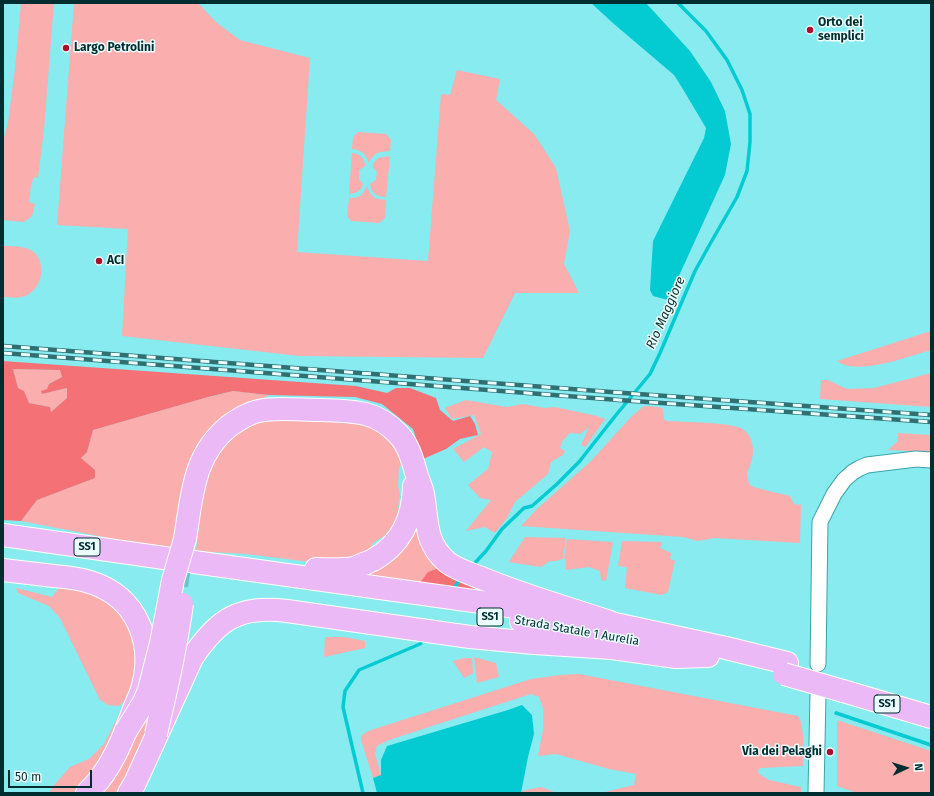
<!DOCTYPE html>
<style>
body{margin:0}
#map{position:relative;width:934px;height:796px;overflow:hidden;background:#87ebf0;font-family:"Fira Sans",sans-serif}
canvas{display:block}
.frame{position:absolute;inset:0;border:4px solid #002e30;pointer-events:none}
.north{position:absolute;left:886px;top:748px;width:40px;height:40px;-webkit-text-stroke:3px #ebfdfd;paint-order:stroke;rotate:86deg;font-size:11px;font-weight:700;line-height:16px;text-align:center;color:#002e30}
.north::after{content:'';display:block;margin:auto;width:14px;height:18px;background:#002e30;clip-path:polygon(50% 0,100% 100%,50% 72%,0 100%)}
.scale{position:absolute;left:8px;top:770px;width:84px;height:18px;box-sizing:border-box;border:2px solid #002e30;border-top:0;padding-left:5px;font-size:12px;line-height:14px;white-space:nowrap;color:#002e30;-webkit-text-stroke:3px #ebfdfd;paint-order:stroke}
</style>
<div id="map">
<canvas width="934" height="796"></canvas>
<div class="frame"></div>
<div class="north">N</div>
<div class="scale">50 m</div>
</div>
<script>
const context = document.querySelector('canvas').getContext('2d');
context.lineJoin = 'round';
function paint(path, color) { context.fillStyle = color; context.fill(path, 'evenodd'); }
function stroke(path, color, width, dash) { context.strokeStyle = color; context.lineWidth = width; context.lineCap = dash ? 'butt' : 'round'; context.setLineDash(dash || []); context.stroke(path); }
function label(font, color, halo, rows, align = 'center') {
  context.font = font + ' "Fira Sans",sans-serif'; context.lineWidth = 3; context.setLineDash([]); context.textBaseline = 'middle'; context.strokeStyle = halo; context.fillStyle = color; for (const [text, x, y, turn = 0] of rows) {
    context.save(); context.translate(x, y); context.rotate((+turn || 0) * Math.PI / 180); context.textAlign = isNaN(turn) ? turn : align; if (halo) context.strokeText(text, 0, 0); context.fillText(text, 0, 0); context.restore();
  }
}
paint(new Path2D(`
 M21,3H54L44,129L38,178L34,177L31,185L29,202L35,204L32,216L24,222L3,220V142L8,122L15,69Z
 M74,3H198L217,23L240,40L310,58L297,252L428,261L441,94L450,95L457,70L500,79L496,100L534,134L556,168L570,231L564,264L579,293H515L483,358L300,356L122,336L128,229L57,225Z
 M358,132L386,134L391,140L390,151C379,152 374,152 369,163C366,154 362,150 352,149L353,137Z
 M352,153C360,154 365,158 365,166L359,170V179L363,184C361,191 357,193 349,194Z
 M390,156L386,197C376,196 373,195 370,184L376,180L377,172L373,167V164L378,158Z
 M367,186C371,198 375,199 386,200L385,218L379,223L351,221L347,216L349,198C360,198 362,196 367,186Z
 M3,246C12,246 23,246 31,250C48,261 43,289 25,296C18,299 10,297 3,297Z
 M931,331V350C907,357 873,370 848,366C844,365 840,363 837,361Z
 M13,369L60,370L62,377L49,384L47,389L41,391L42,394L67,388V398L51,412L50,407L29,403L24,391L18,388Z
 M931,373V407L820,399L821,380H828L847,389L874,388Z
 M234,391L269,395L266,397L247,402L229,413L175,538L171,550L21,521L37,500L95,478V470L81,458L87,452L93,430L208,397Z
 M466,400L507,407L523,404L545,408L555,407L597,416L605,419L585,447L581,445L589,427L580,434L570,433L563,440L560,448L565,451L563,455L551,462L548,474L515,502L507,518L495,533L485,527L466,531L491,500L480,498L468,485L488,469L492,452L484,447L464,462L453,449L481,434L474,415L452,419L445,408Z
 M644,406L659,407L663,409L664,419L667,421C681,422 735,422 744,430C750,435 752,441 753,449C753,458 751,465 747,472C747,476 748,482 750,485C753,488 783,494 790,496L794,504L801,505L800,543L715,538L698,541L683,537L521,526L537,509L591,461L631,417Z
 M269,421C286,421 302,421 319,421C338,421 360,419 376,429C389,437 396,450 403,462L399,468L398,486L400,494L398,507L401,514L392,531L373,543L366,557L335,565L246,554L196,551L202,500L211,468L221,451L237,433L252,424Z
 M898,433L931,435V452L888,450L898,441Z
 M419,512L438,564L436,569L419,584L346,574Z
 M525,537L566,538L563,559L556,561H550L541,567L509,562Z
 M567,539L613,542L606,581L601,580L600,571L589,567L566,570V561L564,558Z
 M622,541L662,542L660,548L671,553L670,559L675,561L668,592L662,595L625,588L627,567L618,566Z
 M62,584L77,586L118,605L139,643L131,696L119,706L108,705L100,700L60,618L49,606L18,593L16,588L52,597Z
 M325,637H344L365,641V648L324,657Z
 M474,657L496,663L499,677L477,683Z
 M464,658H472L473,673L464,678L453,661Z
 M579,674L798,716C805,724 803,755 803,766L760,768L758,771L759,774L769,780L801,787V793H601L634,785L636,774L609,769L556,754L538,756L543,730V708L539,697L531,694L389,740L377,746L375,754L381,775L373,778L361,740V736L368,731L531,679L561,675Z
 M161,689C155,713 146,736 135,758C129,770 124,782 116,793H49L55,784L70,767L89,759L104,744L120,713Z
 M837,720L931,751V793H857L837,786Z
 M541,787L557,793H522V791Z`), '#faaead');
paint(new Path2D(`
 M3,361L356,386L387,393L396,388H410L436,398L440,410L453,421L470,416L475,424L478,435L460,439L446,449L423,459L413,429L382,404L355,397L269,395L233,391L208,397L93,430L87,452L81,458L95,470V478L37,500L21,521L3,520ZM13,369L60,370L62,377L49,384L47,389L41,391L42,394L67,388V398L51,412L50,407L29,403L24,391L18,388Z
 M438,564L476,584L474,591L419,584L428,572L436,569Z`), '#f47176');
paint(new Path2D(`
 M591,3H646L690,51L711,82L725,111L731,144L725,175L668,300L653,296L650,290L653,241L704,138L706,128L681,86L674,75L614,24Z
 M522,705L532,715L534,734L528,757L521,793H377L373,778L381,775V760L387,746L508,710Z`), '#04cbd2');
stroke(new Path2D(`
 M472,566L486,551L502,529L524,508L532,506L557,484L579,462L616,415L650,374L660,353L695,271L710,244L737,197L747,171L750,142V114L742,90L727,60L706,31L678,3
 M454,588L461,578
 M836,713L931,745
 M363,793L343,707L345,691L359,670L420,644L424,638`), '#04cbd2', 3.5);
stroke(new Path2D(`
 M168,573L192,577`), '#6cc5ca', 22, [22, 11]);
const minor = new Path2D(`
 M818,664L820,522L834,494L844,480L853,472L860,468L867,465L916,459L931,460
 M816,793L818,693`);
const highway = new Path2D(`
 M3,535L171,559
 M185,539C192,496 193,455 229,426C238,420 248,413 259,411C267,409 276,409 284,409C296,409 309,410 321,410C352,411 376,410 398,434C409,445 413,462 417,476C419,482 422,488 423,494C428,521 424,542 447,562C457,570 472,574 484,579C525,596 568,608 610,622
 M194,562L545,611
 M316,569C328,569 341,570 353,568C360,566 366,563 373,560C402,544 413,518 414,486
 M3,570C20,572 37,574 54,576C66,577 78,578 90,582C138,597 155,644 142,689C140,696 136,703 134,709C123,739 111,771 87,793
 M597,620L726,648L787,663
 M521,621L613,636
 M843,691L931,717
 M129,793L135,783L192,658C218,619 239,605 287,611L470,637L534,643L612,648L676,657L708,656`);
stroke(minor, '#3ca4a9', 17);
stroke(highway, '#fff', 24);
stroke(minor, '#fff', 15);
stroke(highway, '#eab9f6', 22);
const rail = new Path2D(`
 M3,346L624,393L931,415
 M3,353L619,400L931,422`);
stroke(rail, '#2f7073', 4.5);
stroke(rail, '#ebfdfd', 3, [9]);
const highwayBridge = new Path2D(`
 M784,674L843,691
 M126,731L144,702L149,690L161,643L173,580L185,539
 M156,734C166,691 176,648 182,604`);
stroke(highwayBridge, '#fff', 24, []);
stroke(highwayBridge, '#eab9f6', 22);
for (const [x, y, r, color] of [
 [810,30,4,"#a80f2d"],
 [66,48,4,"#a80f2d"],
 [99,261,4,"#a80f2d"],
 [830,752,4,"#a80f2d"]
]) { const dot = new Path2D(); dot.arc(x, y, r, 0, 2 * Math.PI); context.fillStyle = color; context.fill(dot); stroke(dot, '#ebfdfd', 1.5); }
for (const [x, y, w] of [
 [87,547,26],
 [490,617,26],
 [887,704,26]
]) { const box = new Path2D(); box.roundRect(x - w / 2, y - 9, w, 18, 3); context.fillStyle = '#ebfdfd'; context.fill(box); stroke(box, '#002e30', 1); }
label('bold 11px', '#002e30', null, [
 ["SS1",87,547],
 ["SS1",490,617],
 ["SS1",887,704]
]);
label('bold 12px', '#002e30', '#ebfdfd', [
 ["Orto dei",818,23],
 ["semplici",818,37],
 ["Largo Petrolini",74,48],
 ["ACI",107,261],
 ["Via dei Pelaghi",822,752,"right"]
], 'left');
label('12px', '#002e30', '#ebfdfd', [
 ["Strada Statale 1 Aurelia",577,631,10]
]);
label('italic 13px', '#0e3031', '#ebfdfd', [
 ["Rio Maggiore",666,313,-66]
]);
</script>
